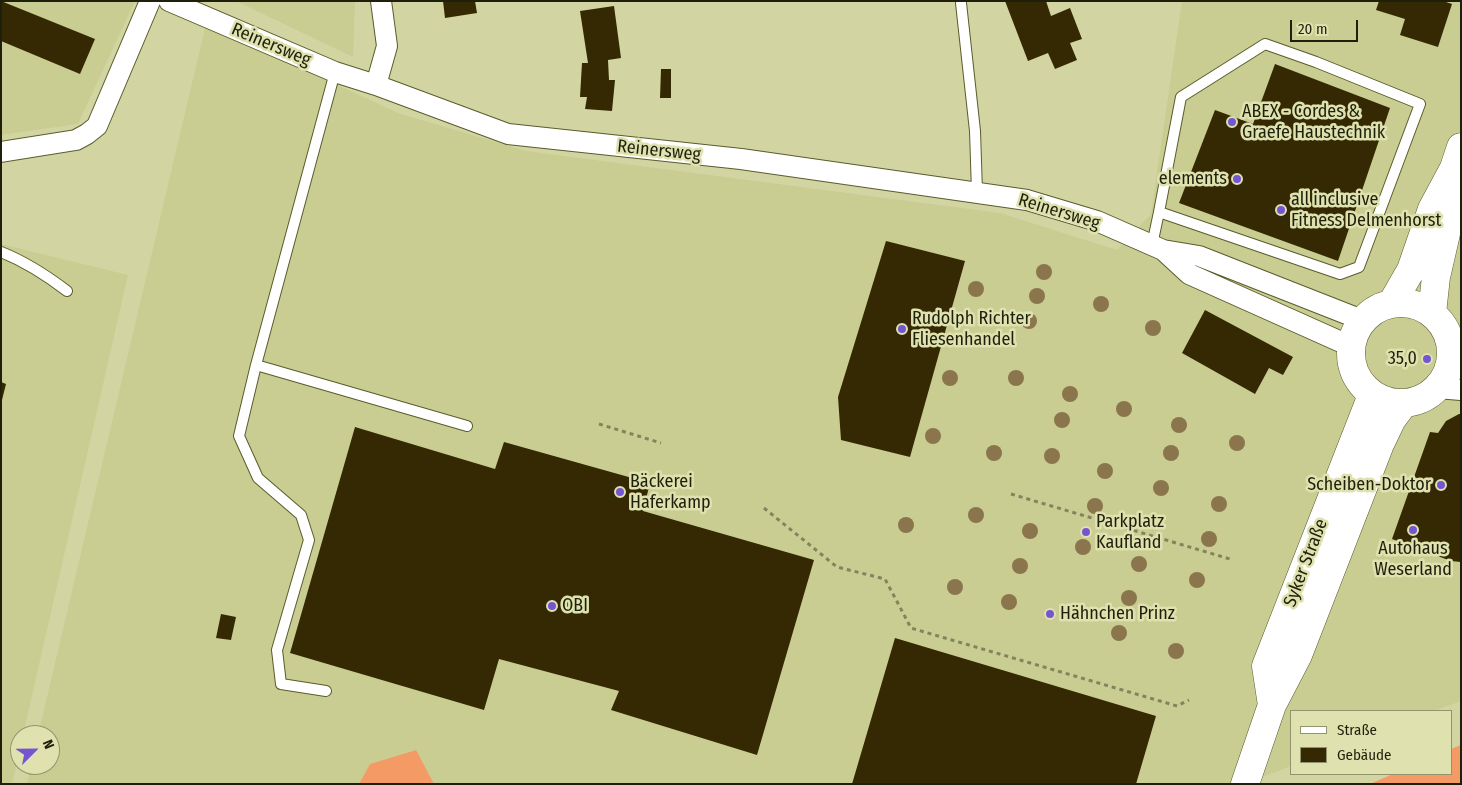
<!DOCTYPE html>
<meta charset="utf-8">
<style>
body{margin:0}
#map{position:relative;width:1462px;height:785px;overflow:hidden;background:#d2d5a1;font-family:"Fira Sans Condensed",sans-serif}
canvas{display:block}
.frame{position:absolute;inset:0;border:2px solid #1f200c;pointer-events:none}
.legend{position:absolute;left:1290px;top:710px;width:162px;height:65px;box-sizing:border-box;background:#dfe2ae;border:1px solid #92946d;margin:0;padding:6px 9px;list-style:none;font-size:15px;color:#1f200c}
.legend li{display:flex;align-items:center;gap:10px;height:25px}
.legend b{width:25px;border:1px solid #92946d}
.north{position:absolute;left:10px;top:725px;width:50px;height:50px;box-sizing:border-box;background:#dfe2ae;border:1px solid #92946d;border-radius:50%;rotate:67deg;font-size:14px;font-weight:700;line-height:20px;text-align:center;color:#1f200c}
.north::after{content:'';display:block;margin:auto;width:18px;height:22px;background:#7656d0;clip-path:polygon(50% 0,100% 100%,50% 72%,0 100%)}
.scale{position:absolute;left:1290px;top:20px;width:68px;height:22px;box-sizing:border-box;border:2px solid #1f200c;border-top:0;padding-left:6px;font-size:15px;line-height:18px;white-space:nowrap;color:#1f200c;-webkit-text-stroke:4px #dfe2ae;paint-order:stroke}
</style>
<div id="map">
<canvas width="1462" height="785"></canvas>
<div class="frame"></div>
<ul class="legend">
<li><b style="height:6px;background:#fff"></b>Straße</li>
<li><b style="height:14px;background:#342903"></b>Gebäude</li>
</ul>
<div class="north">N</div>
<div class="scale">20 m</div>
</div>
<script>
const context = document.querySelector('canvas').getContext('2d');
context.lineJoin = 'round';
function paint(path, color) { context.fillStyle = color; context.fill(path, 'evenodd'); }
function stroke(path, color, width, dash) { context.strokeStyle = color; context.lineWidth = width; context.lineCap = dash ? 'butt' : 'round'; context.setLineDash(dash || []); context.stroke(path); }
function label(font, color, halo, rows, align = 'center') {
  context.font = font + ' "Fira Sans Condensed",sans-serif'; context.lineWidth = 5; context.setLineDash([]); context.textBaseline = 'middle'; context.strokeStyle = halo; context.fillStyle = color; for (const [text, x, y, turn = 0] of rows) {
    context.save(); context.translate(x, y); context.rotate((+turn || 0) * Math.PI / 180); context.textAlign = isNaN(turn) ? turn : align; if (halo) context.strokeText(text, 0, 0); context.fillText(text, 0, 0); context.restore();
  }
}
paint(new Path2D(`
 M1,1H135L78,124L1,135Z
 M236,1H355L353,57Z
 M1182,1H1461V701L1434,711H1291V766L1244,784H434L415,750L370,764L359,784H27L31,765H50V735H38L206,24L398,113L526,151L1000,213L1117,250L1151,214Z
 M1,244L128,275L23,735H20V750L12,784H1Z`), '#c9cd91');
paint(new Path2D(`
 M1461,745V784H1370L1393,774H1451V749Z
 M416,750L434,784H359L370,764Z`), '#f49a64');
paint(new Path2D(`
 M1,1L95,39L80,74L1,41Z
 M443,1H475L477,13L445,18Z
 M1005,1H1046L1051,16L1070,8L1082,39L1070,43L1077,60L1055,69L1048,53L1028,61Z
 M1379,1H1443L1452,4L1438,47L1400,35L1405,19L1376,10Z
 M614,6L621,58L608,60L609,80H615L612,111L585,109L587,97H580L582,63H588L580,11Z
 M1275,64L1390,108L1338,261L1179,203L1215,110L1253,124Z
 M661,69H671V98H660Z
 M886,241L965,261L910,457L841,440L838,397Z
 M1205,310L1293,357L1283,375L1269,368L1255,394L1182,353Z
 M1,382L6,384L2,400H1Z
 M1459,414H1461V562L1451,561L1392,539L1430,432L1438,433L1446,421Z
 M355,427L495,469L504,442L650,483L643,511L814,560L757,755L611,710L619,691L499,659L484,710L290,653Z
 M221,614L236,617L231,640L216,638Z
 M895,638L1156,716L1136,784H852Z`), '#342903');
const service = new Path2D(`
 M961,3L975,131L977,192
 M335,72L256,365L467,426
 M1152,245L1159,212L1340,274L1359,267L1420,104L1316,62L1265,44L1181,97L1159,212
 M1,252C26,262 46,275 67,291
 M256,365L239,436L258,478L301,515L309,540L277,650L281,684L326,691`);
const minor = new Path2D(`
 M169,1L335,72L376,85L508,134L741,159L1027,200L1097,221L1163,250L1199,256L1362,320
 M376,85L387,46L381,1
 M1,152L76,140L87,134L97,126L150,1
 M1163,250L1189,274L1350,346
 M1451,347L1461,352
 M1437,388L1461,390`);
const secondary = new Path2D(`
 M1351 353a50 50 0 1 1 100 0a50 50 0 1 1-100 0Z
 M1392,303L1411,270L1432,209L1454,168L1461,147
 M1432,313L1436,277L1450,216L1453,179
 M1272,705L1266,666L1372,395
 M1245,784L1272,705L1298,655L1380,444L1392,419L1404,403`);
stroke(service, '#5a5c2c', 12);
stroke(minor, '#5a5c2c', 22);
stroke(secondary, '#5a5c2c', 29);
stroke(new Path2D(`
 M599,424L661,443
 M1011,494L1230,559
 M764,508L837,567L885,579L911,628L1177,706L1189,700`), '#82845e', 3, [4, 4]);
stroke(service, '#fff', 10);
stroke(minor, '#fff', 20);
stroke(secondary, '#fff', 28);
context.fillStyle = '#8a754d';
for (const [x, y] of [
 [1044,272],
 [976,289],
 [1037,296],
 [1101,304],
 [1029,321],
 [1153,328],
 [950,378],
 [1016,378],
 [1070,394],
 [1124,409],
 [1062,420],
 [1179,425],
 [933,436],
 [1237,443],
 [994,453],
 [1171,453],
 [1052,456],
 [1105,471],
 [1161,488],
 [1219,504],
 [1095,506],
 [976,515],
 [906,525],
 [1030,531],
 [1209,539],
 [1083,547],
 [1139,564],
 [1020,566],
 [1197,580],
 [955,587],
 [1129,598],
 [1009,602],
 [1119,633],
 [1176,651]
]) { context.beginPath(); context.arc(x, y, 8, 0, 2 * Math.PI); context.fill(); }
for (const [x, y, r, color] of [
 [1232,122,5,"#7656d0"],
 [1237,179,5,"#7656d0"],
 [1281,210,5,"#7656d0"],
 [902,329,5,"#7656d0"],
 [1427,359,5,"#7656d0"],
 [1441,485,5,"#7656d0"],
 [620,492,5,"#7656d0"],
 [1413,530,5,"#7656d0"],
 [1086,532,5,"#7656d0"],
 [552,606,5,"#7656d0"],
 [1050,614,5,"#7656d0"]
]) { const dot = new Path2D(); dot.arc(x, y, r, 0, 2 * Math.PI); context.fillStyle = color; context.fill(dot); stroke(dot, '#dfe2ae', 2); }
label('18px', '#1f200c', '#dfe2ae', [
 ["Reinersweg",271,45,23],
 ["Reinersweg",659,151,6],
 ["Reinersweg",1059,212,17],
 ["Syker Straße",1306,563,-69]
]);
label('18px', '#1f200c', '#dfe2ae', [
 ["ABEX - Cordes &",1242,112],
 ["Graefe Haustechnik",1242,133],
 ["elements",1227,179,"right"],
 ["all inclusive",1291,200],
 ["Fitness Delmenhorst",1291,221],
 ["Rudolph Richter",912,319],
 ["Fliesenhandel",912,340],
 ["35,0",1417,359,"right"],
 ["Bäckerei",630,482],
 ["Haferkamp",630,503],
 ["Scheiben-Doktor",1431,485,"right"],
 ["Parkplatz",1096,522],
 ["Kaufland",1096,543],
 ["Autohaus",1413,549,"center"],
 ["Weserland",1413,570,"center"],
 ["OBI",562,606],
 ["Hähnchen Prinz",1060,614]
], 'left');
</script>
